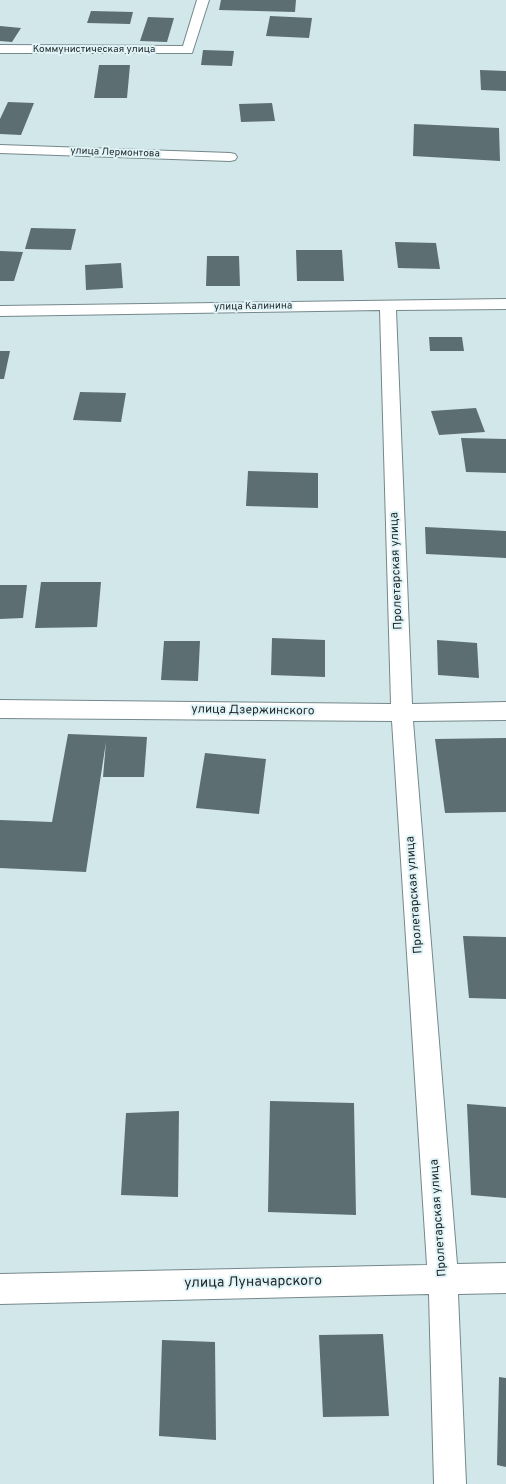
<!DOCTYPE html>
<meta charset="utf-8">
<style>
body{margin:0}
canvas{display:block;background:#d2e7ea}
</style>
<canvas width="506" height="1484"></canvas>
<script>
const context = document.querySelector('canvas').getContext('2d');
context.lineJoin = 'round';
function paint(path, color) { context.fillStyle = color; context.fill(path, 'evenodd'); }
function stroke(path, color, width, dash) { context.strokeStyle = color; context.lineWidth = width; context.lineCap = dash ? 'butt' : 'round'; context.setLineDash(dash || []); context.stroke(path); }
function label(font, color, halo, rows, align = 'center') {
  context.font = font + ' Overpass,sans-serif'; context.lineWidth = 4; context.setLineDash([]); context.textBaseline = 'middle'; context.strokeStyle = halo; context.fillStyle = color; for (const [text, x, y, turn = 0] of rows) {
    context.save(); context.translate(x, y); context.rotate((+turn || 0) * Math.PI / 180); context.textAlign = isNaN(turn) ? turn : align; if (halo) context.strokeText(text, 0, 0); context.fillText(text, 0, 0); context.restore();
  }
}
paint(new Path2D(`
 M221,0H296L295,12L219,10Z
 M91,11L133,12L130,24L87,23Z
 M270,16L312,18L309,38L266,36Z
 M148,17L174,18L167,42L140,41Z
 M0,26L21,28L12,42L0,41Z
 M203,50L234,51L232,66L201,65Z
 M99,65H130L127,98H94Z
 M480,70L506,71V91L481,90Z
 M8,102L34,103L21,135L0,134V119Z
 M272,103L275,121L241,122L239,104Z
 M414,124L499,128L500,161L413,156Z
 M31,228L76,229L71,250L25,249Z
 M395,242L436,243L440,269L398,268Z
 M296,250H342L344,281H297Z
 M0,251L23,252L14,281H0Z
 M207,256H239L240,286H206Z
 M121,263L123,288L86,290L85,265Z
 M429,337H462L464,351H430Z
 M0,351H10L4,379H0Z
 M80,392L126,393L121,422L73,420Z
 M476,408L485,432L439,435L431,411Z
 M461,438L506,439V473L466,472Z
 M248,471L318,473V508L246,506Z
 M425,527L506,531V558L426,554Z
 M41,582H101L97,627L35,628Z
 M0,585H27L23,618L0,619Z
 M272,638L325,640V677L271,675Z
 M437,640L477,643L479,678L438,675Z
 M164,641H200L198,681L161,680Z
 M68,734L147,737L144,777H103L106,742L86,872L0,868V820L52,822Z
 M506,738V812L445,813L435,739Z
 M205,753L266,759L259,814L196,808Z
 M463,936L506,937V999L469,998Z
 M270,1101L354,1103L356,1215L268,1212Z
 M467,1104L506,1107V1198L471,1195Z
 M179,1111L178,1197L121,1195L126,1113Z
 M383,1334L389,1416L323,1417L319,1335Z
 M162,1340L215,1342L216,1440L159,1436Z
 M499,1377L506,1378V1467L497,1465Z`), '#5c6e71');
const minor = new Path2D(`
 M197,0H209L192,53H0V45L183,46Z
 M0,145L230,153L235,154L237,157L235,160L230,161L0,153Z
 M506,299V309L396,310L412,704L506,702V720L413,721L457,1264L506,1263V1293L458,1294L466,1484H434L429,1294L0,1304V1274L427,1265L392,721L0,718V700L391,704L380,310L0,316V306Z`);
stroke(minor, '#75888b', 2);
paint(minor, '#fff');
label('10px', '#1e2527', '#e0f4f8', [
 ["Коммунистическая улица",94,50],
 ["улица Лермонтова",115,153,2],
 ["улица Калинина",253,307,-1]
]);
label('12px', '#1e2527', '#e0f4f8', [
 ["Пролетарская улица",397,571,-92],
 ["улица Дзержинского",253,711,1],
 ["Пролетарская улица",415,895,-94],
 ["Пролетарская улица",439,1218,-94]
]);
label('14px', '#1e2527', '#e0f4f8', [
 ["улица Луначарского",253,1283,-1]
]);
</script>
